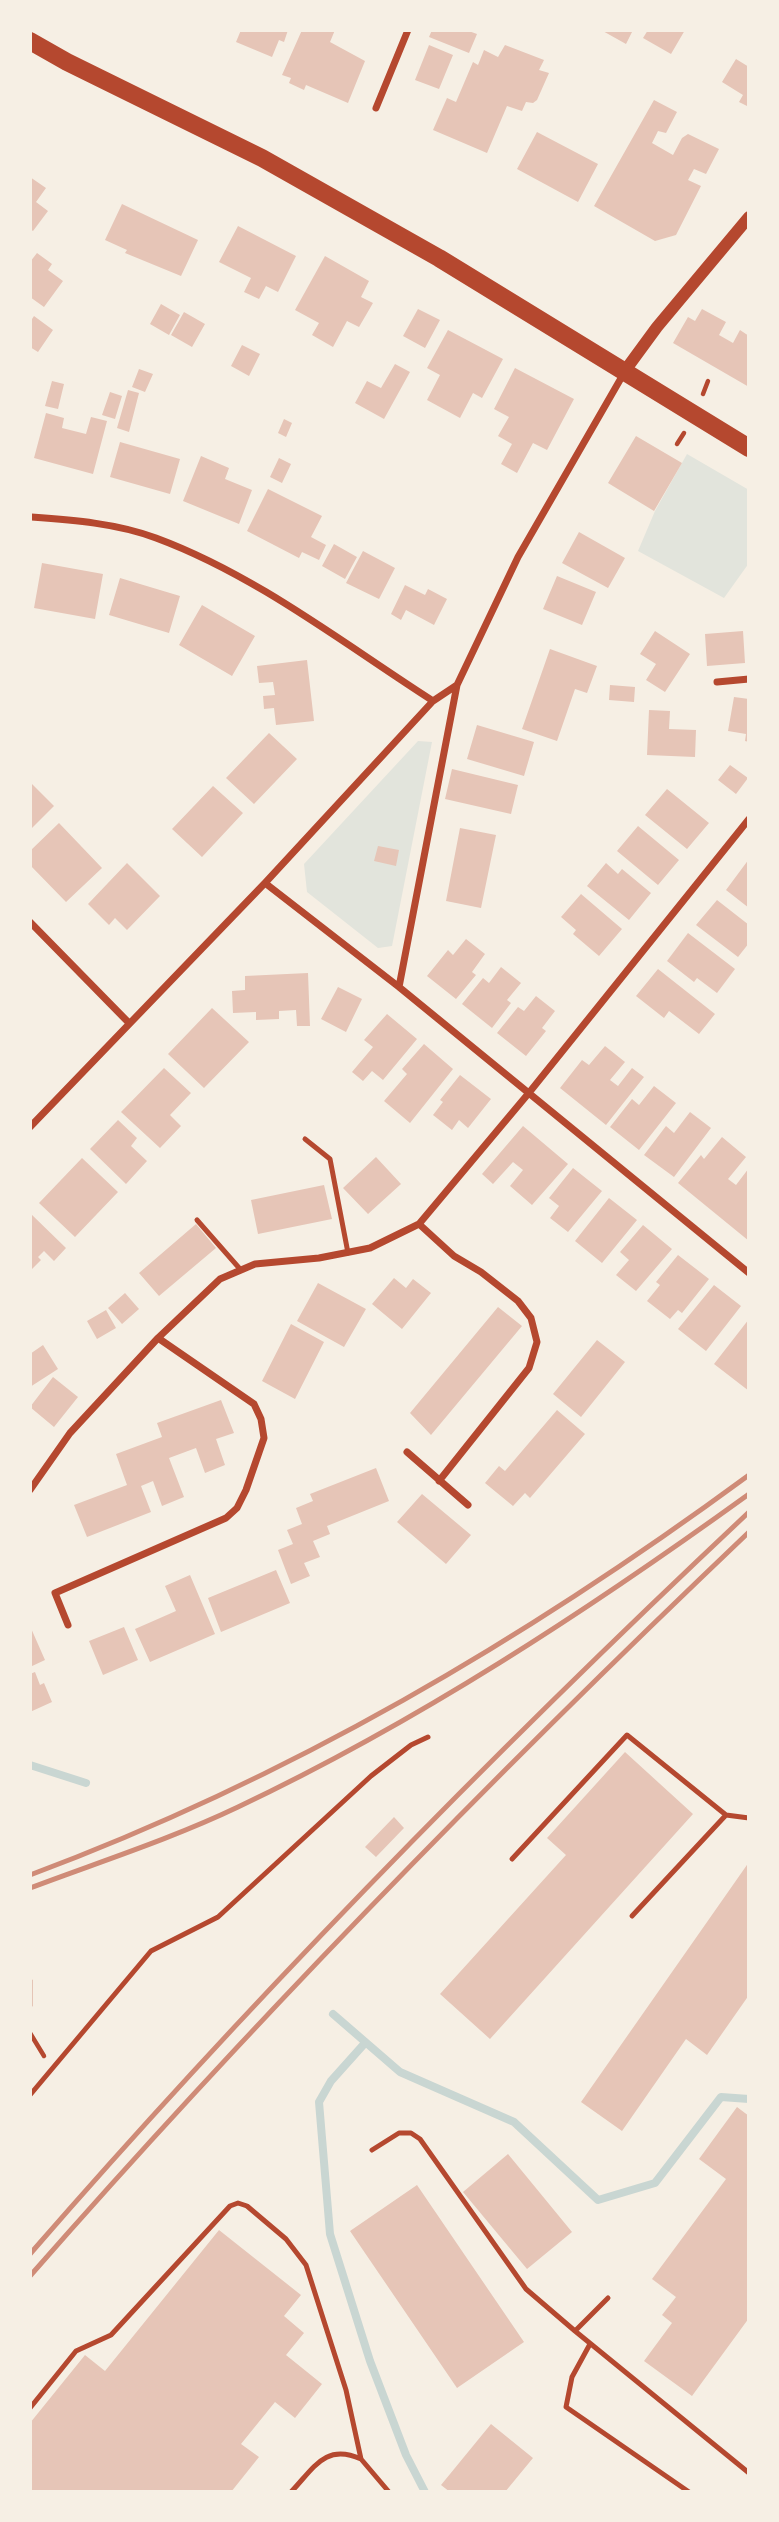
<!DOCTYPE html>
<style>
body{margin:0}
#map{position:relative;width:779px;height:2522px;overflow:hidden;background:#f6efe4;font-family:"Roboto Condensed",sans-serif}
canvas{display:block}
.frame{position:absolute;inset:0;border:32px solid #f6efe4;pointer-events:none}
</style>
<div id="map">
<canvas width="779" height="2522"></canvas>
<div class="frame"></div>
</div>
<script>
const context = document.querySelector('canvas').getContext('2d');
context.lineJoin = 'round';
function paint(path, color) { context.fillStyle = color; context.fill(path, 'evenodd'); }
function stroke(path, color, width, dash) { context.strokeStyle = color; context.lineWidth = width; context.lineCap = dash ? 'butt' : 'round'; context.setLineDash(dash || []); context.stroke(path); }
paint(new Path2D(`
 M687,454L749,490V563L724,598L638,551L655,511Z
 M418,741L432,742L392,946L378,948L307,892L304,864Z`), '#e2e4dc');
stroke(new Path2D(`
 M30,1765L86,1783
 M333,2014L400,2072L514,2122L598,2200L655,2183L721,2097L749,2099
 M365,2043L331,2081L319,2102L330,2234L370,2361L406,2455L425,2492`), '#c9d6d2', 8);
paint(new Path2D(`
 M241,30H288L284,42L279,40L272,57L236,42Z
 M302,30H335L330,42L365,61L348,103L306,85L304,90L289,83L291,78L282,75Z
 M432,30H466L477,34L469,53L429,37Z
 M601,30H633L626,44Z
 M648,30H685L671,54L643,38Z
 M429,45L453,55L439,89L415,80Z
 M505,45L544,60L539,70L549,73L537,100L533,103L526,102L522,111L507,106L487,153L433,130L447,98L456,102L473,62L478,65L484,50L498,57Z
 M736,59L749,67V107L739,102L743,95L722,82Z
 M654,100L677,112L666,133L658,131L652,143L673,155L682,138L688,134L719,149L706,174L694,169L688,180L701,186L676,235L655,241L594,206Z
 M537,132L598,164L578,202L517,169Z
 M30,177L46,188L36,202L48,211L33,231L30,229Z
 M122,204L198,240L181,276L125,253L127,250L105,240Z
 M238,226L296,256L278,292L266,286L259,299L244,292L251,278L219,262Z
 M37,253L52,264L48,270L63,281L44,307L30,297V262Z
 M325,256L369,281L361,297L373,303L359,327L347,321L333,347L312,335L319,323L295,310Z
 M161,304L180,315L169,335L150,324Z
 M418,309L440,320L425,348L403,336Z
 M702,309L726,322L719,335L733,343L740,330L749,336V387L673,343L688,317L695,321Z
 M184,312L205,324L192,347L171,335Z
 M34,316L53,330L38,352L30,347V322Z
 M448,330L503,359L482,398L473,393L460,418L427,400L440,375L427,368Z
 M242,345L260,354L249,376L231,366Z
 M395,364L410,372L384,419L355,403L367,381L381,388Z
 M515,368L574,399L547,450L533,443L517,473L501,464L512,444L498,436L509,417L494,409Z
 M139,369L153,374L145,392L132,387Z
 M52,381L64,384L58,409L45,406Z
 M128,390L139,393L129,432L117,428Z
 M110,392L122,396L115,419L102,415Z
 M46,413L64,418L62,428L86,434L91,417L107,421L93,474L34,458Z
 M284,419L292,423L286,437L278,433Z
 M636,436L682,463L654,511L608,483Z
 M120,442L180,459L170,494L110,477Z
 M201,456L229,468L225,479L252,490L239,524L183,501Z
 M279,458L291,464L282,483L270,477Z
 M268,489L322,516L311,537L326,545L319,560L302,552L299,558L247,531Z
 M579,532L625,558L608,588L562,563Z
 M334,544L357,557L345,579L322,566Z
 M363,551L395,568L379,599L346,583Z
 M42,563L103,574L95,619L34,608Z
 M557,576L596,592L582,625L543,609Z
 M120,578L180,596L169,633L109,615Z
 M405,585L425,595L428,589L447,599L434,625L406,610L401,620L391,614Z
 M202,605L255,636L232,676L179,645Z
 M655,631L690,654L665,692L646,680L656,664L640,654Z
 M743,631L745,663L707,666L705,634Z
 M550,649L597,666L587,693L575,689L557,741L522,729Z
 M307,660L314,721L276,725L274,708L264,709L263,696L275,695L273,682L259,683L257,666Z
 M610,685L635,687L634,702L609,700Z
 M734,697L749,699V742L745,741L746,734L728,731Z
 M649,710L670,711L669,729L696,730L695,757L647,755Z
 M477,725L534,742L524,776L467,759Z
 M269,733L297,759L254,804L226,778Z
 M730,765L748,778L736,794L718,780Z
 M452,769L518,785L511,814L445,799Z
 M30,782L54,806L30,830Z
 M213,786L243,813L202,857L172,829Z
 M667,789L709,823L687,849L645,815Z
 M59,823L102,868L66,902L30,865V851Z
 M638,826L679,860L658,885L617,851Z
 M460,828L496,835L481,908L446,901Z
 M378,846L399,850L396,866L374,861Z
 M749,859V908L726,890Z
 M127,863L160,896L127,930L115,918L109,925L88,904Z
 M606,863L618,874L622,869L651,893L629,920L587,886Z
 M581,894L622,929L599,956L573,934L576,930L561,917Z
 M717,900L749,925V943L738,957L696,925Z
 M688,933L735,969L717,993L697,978L694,982L667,961Z
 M466,939L485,954L472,972L476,975L456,999L427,976L448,950L453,955Z
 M501,967L521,983L507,1000L511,1003L492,1028L462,1004L483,978L489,983Z
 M658,969L715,1014L699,1034L669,1011L664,1018L636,996Z
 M308,973L310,1026H297L296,1010L279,1011V1019L256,1020V1012L233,1013L232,991L245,990V976Z
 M338,987L362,999L346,1032L321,1019Z
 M536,996L555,1011L542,1028L546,1031L526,1056L497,1033L518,1007L524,1011Z
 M212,1008L249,1042L204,1088L168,1054Z
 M387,1014L417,1039L383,1080L372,1071L363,1081L352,1072L373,1047L364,1040Z
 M424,1044L453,1069L410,1123L384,1101L407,1074L402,1069Z
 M605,1046L625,1062L610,1080L618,1086L632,1068L644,1077L606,1125L560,1088L582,1060L589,1065Z
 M164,1068L191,1093L170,1115L181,1126L160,1148L121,1112Z
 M460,1075L491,1099L468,1128L459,1120L452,1130L433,1115L443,1102L440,1100Z
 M654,1086L676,1103L639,1150L610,1127L632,1099L639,1105Z
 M690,1112L711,1128L674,1177L644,1155L666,1126L674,1133Z
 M118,1120L137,1138L131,1146L147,1161L126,1184L90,1149Z
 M523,1126L568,1164L532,1205L510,1186L523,1170L513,1162L493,1184L482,1174Z
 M722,1137L746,1157L728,1179L736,1185L749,1168V1241L678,1183L701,1155L704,1159Z
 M376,1157L401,1184L368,1214L343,1188Z
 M82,1158L118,1192L75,1237L39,1203Z
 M573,1168L602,1191L568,1232L550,1218L559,1206L549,1198Z
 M324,1185L332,1219L258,1234L251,1200Z
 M609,1198L637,1220L602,1263L575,1241Z
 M30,1213L66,1248L54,1261L44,1251L38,1257L41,1260L30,1271Z
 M196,1224L216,1248L159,1296L139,1273Z
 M643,1225L672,1249L636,1291L616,1275L629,1260L620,1252Z
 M678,1255L709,1279L682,1313L678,1310L670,1319L647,1301L660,1285L656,1282Z
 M394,1278L406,1288L413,1279L431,1293L402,1329L372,1304Z
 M318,1283L366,1309L344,1347L297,1321Z
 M714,1285L741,1306L706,1351L678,1329Z
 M125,1293L139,1309L122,1324L108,1308Z
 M498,1307L522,1326L431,1435L410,1413Z
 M106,1310L116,1328L97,1339L87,1321Z
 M749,1319V1391L714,1364Z
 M291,1324L324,1342L295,1399L262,1381Z
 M597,1340L625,1362L581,1417L553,1394Z
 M43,1345L58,1369L30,1387V1354Z
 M53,1377L78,1397L54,1427L30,1407Z
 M221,1400L234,1433L216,1439L225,1465L205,1473L196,1448L169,1458L184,1497L162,1506L153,1481L141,1486L151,1512L87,1537L74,1505L127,1485L116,1454L162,1437L157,1423Z
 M557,1410L585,1434L530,1498L525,1493L513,1506L485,1483L499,1466L505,1471Z
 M376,1468L389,1501L327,1526L330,1534L313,1541L320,1557L304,1563L310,1576L291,1584L278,1550L293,1544L287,1530L302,1524L296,1508L313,1501L310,1494Z
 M422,1494L471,1535L446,1564L397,1522Z
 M276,1570L290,1603L221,1632L208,1598Z
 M190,1575L215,1634L150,1662L135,1629L176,1611L165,1586Z
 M30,1626L45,1660L30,1667Z
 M124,1627L138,1660L103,1675L89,1641Z
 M35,1672L40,1685L44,1683L52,1702L30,1712V1674Z
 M625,1752L693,1814L490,2039L440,1994L566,1855L547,1838Z
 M394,1817L404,1828L376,1857L365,1847Z
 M749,1862V1995L707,2055L686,2039L622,2131L581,2102Z
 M737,2107L749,2116V2318L692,2396L644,2361L672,2323L662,2315L676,2297L652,2279L726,2179L699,2159Z
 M508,2154L572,2232L527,2269L463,2192Z
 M417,2185L524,2342L457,2388L350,2231Z
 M219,2230L301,2295L284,2316L304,2333L286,2355L322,2384L295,2418L275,2402L241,2444L259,2457L231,2492H30V2423L85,2355L105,2371Z
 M491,2424L533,2458L505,2492H450L441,2485Z`), '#e6c5b7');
stroke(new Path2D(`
 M703,394L708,381
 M677,444L684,433
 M30,1980V2006
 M30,2033L44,2056`), '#b5482f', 4.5);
stroke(new Path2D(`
 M305,1139L330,1159L348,1253
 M197,1220L240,1269
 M512,1859L627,1735L726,1815
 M632,1916L726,1815L749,1818
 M30,2095L151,1951L218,1917L371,1776L411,1745L428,1737
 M372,2150L399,2133H411L420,2139L526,2289L575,2331
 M608,2298L575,2331L749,2473
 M590,2344L572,2377L566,2407L689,2492
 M30,2408L76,2351L111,2335L230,2206L238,2203L247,2206L286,2239L306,2265L346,2390L361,2459L389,2492
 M291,2492C314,2468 325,2443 361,2459`), '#b5482f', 5);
stroke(new Path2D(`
 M376,108L408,30
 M30,517C72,520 116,523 156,538C256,575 344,644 433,701
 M717,682L749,679
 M265,883L399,987L749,1273
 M30,922L129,1023
 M399,987L457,685L518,557L624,373
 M30,1127L265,883L433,701L457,685
 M419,1224L454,1256L481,1272L518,1301L531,1318L537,1342L529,1368L439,1481
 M407,1452L468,1505
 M30,1490L70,1433L158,1338L220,1279L255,1264L319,1258L370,1248L419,1224L528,1094L749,819
 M68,1625L55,1593L226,1518L237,1508L246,1490L264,1438L261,1419L254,1404L158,1338`), '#b5482f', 7);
stroke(new Path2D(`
 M624,372L657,327L749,217`), '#b5482f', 12);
stroke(new Path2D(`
 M30,41L67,62L262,158L439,258L749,448`), '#b5482f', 18);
stroke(new Path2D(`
 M30,1875C290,1778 526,1639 749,1475
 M30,1888C99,1862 171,1839 238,1807C419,1721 587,1611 749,1494
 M30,2254C256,1994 498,1748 749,1512
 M30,2276C258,2016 499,1770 749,1532`), '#cf8b77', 5);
</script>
